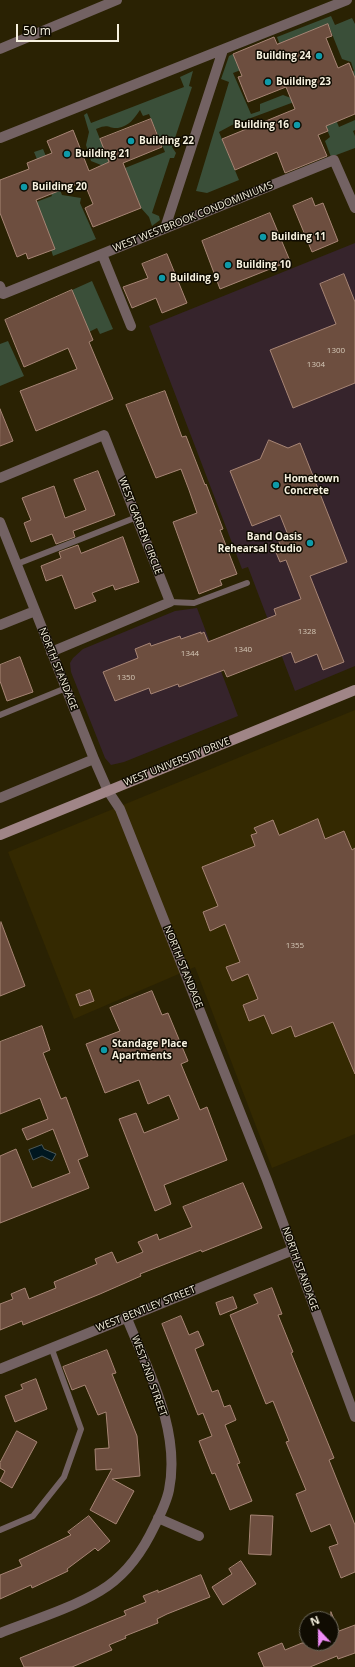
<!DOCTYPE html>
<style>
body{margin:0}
#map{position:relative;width:355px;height:1667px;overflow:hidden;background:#2a2203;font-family:"Open Sans",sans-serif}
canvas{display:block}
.north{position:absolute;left:299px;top:1611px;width:40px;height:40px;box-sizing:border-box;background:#100c02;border:1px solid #6c685a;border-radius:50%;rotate:338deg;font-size:11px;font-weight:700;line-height:16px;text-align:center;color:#f6f1df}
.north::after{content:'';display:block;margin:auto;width:14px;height:18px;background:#ef8bf6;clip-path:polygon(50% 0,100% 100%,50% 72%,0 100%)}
.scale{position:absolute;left:16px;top:24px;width:103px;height:18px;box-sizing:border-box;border:2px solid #f6f1df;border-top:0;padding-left:5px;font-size:12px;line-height:14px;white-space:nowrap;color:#f6f1df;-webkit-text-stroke:3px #100c02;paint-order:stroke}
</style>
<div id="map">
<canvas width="355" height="1667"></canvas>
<div class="north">N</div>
<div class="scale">50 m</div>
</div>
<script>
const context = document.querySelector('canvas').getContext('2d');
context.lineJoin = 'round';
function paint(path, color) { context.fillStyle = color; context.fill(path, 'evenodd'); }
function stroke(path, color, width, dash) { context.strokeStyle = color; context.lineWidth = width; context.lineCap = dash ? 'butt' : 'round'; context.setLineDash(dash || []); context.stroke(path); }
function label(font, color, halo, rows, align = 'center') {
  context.font = font + ' "Open Sans",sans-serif'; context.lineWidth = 3; context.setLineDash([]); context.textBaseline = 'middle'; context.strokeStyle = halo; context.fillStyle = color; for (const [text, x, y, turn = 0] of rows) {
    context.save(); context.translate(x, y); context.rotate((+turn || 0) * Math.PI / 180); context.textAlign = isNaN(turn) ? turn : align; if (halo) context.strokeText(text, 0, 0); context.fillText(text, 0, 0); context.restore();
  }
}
paint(new Path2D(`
 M355,243V666L295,691L248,567L242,569L149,326Z
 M197,608L238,716L124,762L111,765L105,758L71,672L70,663L73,658L83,649L175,611Z`), '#36242c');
paint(new Path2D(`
 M355,710V1134L272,1168L195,967L74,1019L8,852Z`), '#342901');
paint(new Path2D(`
 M331,16L335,25L352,18L355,24V78L326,96L339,127L355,120V130L353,131L355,136V148L331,157L325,141L330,137L313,95L232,125L219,132L239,180L207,193L196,191L229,82L221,79L229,56L233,54L237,63L280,45L277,37ZM328,24L342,59L351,62L354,71L313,87ZM285,53L291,98L283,95L260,104V111L251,114L233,73Z
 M193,71L189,86L192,87L172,147L176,153L174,158H170L152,213L159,216L160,220L152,226L149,217L141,208L125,168L165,152L149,114L143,116L140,110C134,119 129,126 118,128C108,129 110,123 96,129L111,167L105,176L101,165L91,161L86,145L89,132L84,115L87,113L91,123L184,87L180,77Z
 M43,149L62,195L81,198L80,203L96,239L53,256L36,202L52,196L34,152Z
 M92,281L113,329L100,334L97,328L89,332L72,290Z
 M8,341L24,376L0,386V344Z`), '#3a4f39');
const water = new Path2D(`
 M42,1145L44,1149L56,1154L52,1161L42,1156L33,1160L29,1150Z`);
paint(water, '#001720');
stroke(water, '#4a5859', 1);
const building = new Path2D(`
 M328,24L332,36L326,38L338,68L349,63L355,78V114L326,126L328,131L318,135L327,156L285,173L277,152L235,170L222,139L295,109L286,87L248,102L238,77L242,76L233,54L274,37L277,44Z
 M151,119L162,147L123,163L141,208L93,227L85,208L93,204L84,182L66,188L36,200L55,249L28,259L26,253L17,257L0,213V180L29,169L27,163L52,153L47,141L73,130L89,171L109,162L100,139Z
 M312,198L315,206L323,203L338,241L312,252L293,206Z
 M270,213L290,261L220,289L202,241Z
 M167,254L187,303L162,313L156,298L132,308L123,287L148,278L142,264Z
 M344,274L355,302V383L293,408L270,350L336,324L320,284Z
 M72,290L93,340L89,342L113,399L36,431L20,391L77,369L68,348L24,367L5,320Z
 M165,391L182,437L186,436L205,485L206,484L223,529L220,530L237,574L220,580L222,585L199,594L173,522L197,513L189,490L181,469L156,478L126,405Z
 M0,409L13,441L0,446Z
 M269,440L288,448L300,443L347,562L310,576L344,662L323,670L317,654L295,663L291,652L227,677L224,670L179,687L178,684L151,694L149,688L115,701L103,672L138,658L135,649L150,643L151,646L180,636L181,639L201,632V634L204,632L208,642L276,615L274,609L301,599L286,560L280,562L275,550L281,547L278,539L288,535L280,515L252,526L230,471L260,459Z
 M98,471L115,515L73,531L75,537L56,544L52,534L31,542L24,523L31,520L22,498L54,486L65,518L86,510L74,480Z
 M123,537L139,582L115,590L113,585L92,593L96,601L75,609L62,575L46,581L41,566L61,558L59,552L78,545L81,553Z
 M20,657L33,692L7,701L0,681V665Z
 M318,819L325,839L344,831L352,850L355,848V1074L333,1022L295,1037L291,1026L272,1034L264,1015L249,1021L243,1005L258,999L248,974L232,981L226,967L240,962L225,924L210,931L203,912L218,906L202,867L255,846L251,835L257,833L254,828L273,820L279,835Z
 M1,922L25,986L0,996V923Z
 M90,990L94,1001L80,1006L76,995Z
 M152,991L162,1015L168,1013L188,1061L181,1064L200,1110L207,1107L227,1160L164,1185L171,1204L155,1211L119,1119L136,1113L144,1133L179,1119L169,1095L148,1104L139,1080L105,1093L86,1044L120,1031L110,1008Z
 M42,1026L50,1050L43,1053L61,1099L66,1097L88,1156L78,1160L89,1188L0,1223V1156L16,1149L32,1188L70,1173L53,1129L27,1140L22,1129L48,1119L40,1098L0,1114V1042Z
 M243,1183L262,1228L202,1252L201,1250L140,1274L141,1276L100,1294L23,1325L22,1321L0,1330V1304L13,1299L11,1294L25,1288L29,1299L56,1288L54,1282L97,1264L95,1259L112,1252L117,1263L143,1252L138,1242L157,1234L159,1240L192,1227L183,1207Z
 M272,1288L282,1314L278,1315L293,1352L291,1353L334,1458L329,1460L355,1525V1572L341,1578L329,1547L338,1544L330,1524L311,1532L296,1494L306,1490L286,1442L289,1441L273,1401L266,1404L230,1315L258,1303L254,1295Z
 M233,1297L237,1308L220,1315L216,1303Z
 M181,1316L189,1335L198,1331L204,1345L195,1349L212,1392L218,1390L224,1407L230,1405L236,1420L225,1425L240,1463L237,1464L252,1501L230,1510L215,1473L212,1474L199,1441L212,1436L203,1413L198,1415L162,1324Z
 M107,1350L116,1373L112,1374L137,1436L140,1476L112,1479L134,1491L116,1524L90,1510L112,1469L96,1470L95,1449L109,1448L106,1412L98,1415L85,1385L72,1390L63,1367Z
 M36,1379L47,1409L15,1422L5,1396L23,1389L21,1385Z
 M17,1431L37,1442L12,1488L0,1481L5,1471L0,1468V1463Z
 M251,1515L273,1516L271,1555L249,1554Z
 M89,1516L110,1541L98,1551L95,1548L67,1569L68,1571L32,1588L31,1585L0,1599V1575L22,1566L19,1560L71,1535L68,1532Z
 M241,1561L256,1584L223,1605L212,1587L232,1574L229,1569Z
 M201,1575L210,1597L167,1614L157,1619L158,1623L125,1636L126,1638L109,1645L112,1650L72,1667H24L20,1658L126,1615L124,1611L146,1602L143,1596L158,1590V1592Z
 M331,1612L339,1631L355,1625V1653L338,1659L337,1656L310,1667H264L258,1653L282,1643L285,1650L302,1643H331Z`);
paint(building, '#6d4e3f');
stroke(building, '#a78575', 1);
stroke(new Path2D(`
 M17,564L137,517
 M170,602L194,603L247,583
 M0,715L66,688
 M0,1530L33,1516L64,1477L81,1429L51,1347`), '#736263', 6);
stroke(new Path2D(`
 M0,49L117,0
 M0,138L347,0
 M165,228L223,50
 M102,254L131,326
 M0,286L3,294L334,160L355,208
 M0,478L104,435L170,602L51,652
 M0,522L94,759L108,791L120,809L267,1180L355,1417
 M0,625L35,611
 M0,798L94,759
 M0,1369L293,1250
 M158,1518L199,1536
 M0,1633C33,1620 70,1609 100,1591C122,1578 139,1556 150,1535C157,1521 166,1505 169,1490C181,1430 148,1371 126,1316`), '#736263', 10);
stroke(new Path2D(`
 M0,835L355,690`), '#a08587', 10);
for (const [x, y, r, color] of [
 [319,56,4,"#0f9aa8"],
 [268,82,4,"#0f9aa8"],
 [297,125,4,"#0f9aa8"],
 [131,141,4,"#0f9aa8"],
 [67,154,4,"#0f9aa8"],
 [24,187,4,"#0f9aa8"],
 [263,237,4,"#0f9aa8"],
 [228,265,4,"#0f9aa8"],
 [162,278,4,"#0f9aa8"],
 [276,485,4,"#0f9aa8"],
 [310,543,4,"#0f9aa8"],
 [104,1050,4,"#0f9aa8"]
]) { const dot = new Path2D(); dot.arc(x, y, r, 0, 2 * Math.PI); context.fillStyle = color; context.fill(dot); stroke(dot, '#100c02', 1.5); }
label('8px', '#d4c8b7', null, [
 ["1300",336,351],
 ["1304",316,365],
 ["1328",307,632],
 ["1340",243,650],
 ["1344",190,654],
 ["1350",126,678],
 ["1355",295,946]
]);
label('bold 10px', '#f6f1df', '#100c02', [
 ["Building 24",311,56,"right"],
 ["Building 23",276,82],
 ["Building 16",289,125,"right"],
 ["Building 22",139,141],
 ["Building 21",75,154],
 ["Building 20",32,187],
 ["Building 11",271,237],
 ["Building 10",236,265],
 ["Building 9",170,278],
 ["Hometown",284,479],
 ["Concrete",284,491],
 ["Band Oasis",302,537,"right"],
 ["Rehearsal Studio",302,549,"right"],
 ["Standage Place",112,1044],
 ["Apartments",112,1056]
], 'left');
label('10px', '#f6f1df', '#100c02', [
 ["WEST WESTBROOK CONDOMINIUMS",193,217,-22],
 ["WEST GARDEN CIRCLE",140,526,69],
 ["NORTH STANDAGE",58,669,68],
 ["WEST UNIVERSITY DRIVE",177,762,-22],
 ["NORTH STANDAGE",183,967,68],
 ["NORTH STANDAGE",300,1269,70],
 ["WEST BENTLEY STREET",146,1309,-22],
 ["WEST 2ND STREET",149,1376,70]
]);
</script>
